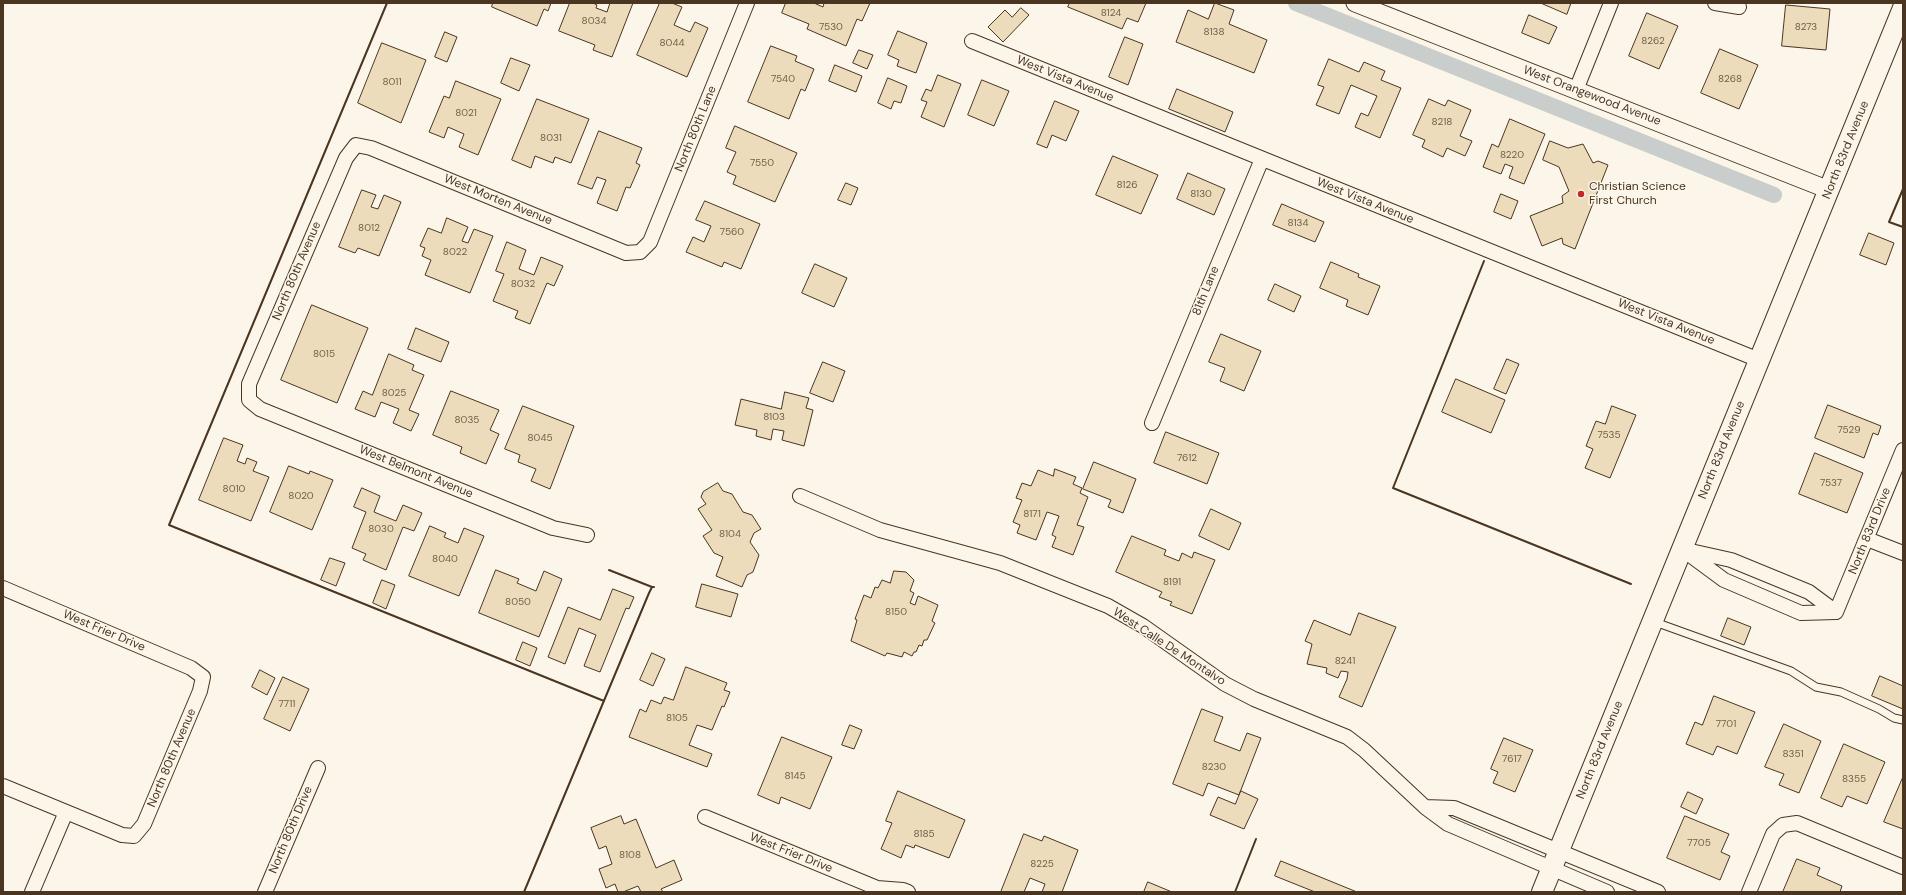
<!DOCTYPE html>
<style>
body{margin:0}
#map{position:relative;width:1906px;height:895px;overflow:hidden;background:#fbf6e9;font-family:"DM Sans",sans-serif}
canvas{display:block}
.frame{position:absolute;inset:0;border:4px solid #4a3520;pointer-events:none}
</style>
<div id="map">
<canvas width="1906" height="895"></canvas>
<div class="frame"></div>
</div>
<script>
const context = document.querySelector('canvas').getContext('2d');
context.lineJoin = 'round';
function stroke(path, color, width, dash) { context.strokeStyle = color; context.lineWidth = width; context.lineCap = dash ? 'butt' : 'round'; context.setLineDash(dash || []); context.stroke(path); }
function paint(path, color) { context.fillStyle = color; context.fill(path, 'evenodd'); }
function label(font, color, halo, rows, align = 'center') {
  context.font = font + ' "DM Sans",sans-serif'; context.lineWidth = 3; context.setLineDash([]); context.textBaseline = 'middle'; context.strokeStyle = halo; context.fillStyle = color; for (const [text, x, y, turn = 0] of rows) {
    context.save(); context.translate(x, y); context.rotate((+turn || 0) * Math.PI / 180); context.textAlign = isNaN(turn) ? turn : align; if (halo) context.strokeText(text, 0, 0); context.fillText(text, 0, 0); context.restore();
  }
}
stroke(new Path2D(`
 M1296,3L1774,195`), '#c9cecd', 16);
const building = new Path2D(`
 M493,3H551L548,11L544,9L537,26L492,7Z
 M570,3H593L597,5L596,8L607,12L610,3H633L612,57L593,50L595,45L559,31Z
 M660,3H672L682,7L674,25L690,32L695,22L708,28L687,77L637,55Z
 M786,3H814L823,7L824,3H870L862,21L857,19L846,46L807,29L809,24L782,13Z
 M1070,3H1146L1138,22L1127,18L1122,29L1068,7Z
 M1215,3L1234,10L1229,24L1267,40L1254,73L1176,42L1188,10L1208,19Z
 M1541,3H1571L1567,14Z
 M1786,5L1830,9L1826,50L1782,46Z
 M1021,8L1029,15L1003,42L988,27L1005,10L1012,17Z
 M1647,13L1678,26L1659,69L1629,56Z
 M1529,15L1557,27L1549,44L1522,33Z
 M898,31L927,43L916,73L897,66L899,60L888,55Z
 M445,32L457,37L447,62L435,57Z
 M1125,37L1143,44L1128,85L1109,77Z
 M382,43L426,60L401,123L358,103Z
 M771,46L797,56L795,61L814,69L805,91L801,89L789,119L748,102Z
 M1720,49L1758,65L1739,109L1701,93Z
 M859,50L873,55L867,69L853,63Z
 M511,58L530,65L519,91L501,83Z
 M1329,59L1359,72L1364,62L1385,71L1381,80L1401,88L1380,138L1355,127L1361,113L1368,116L1377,96L1351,85L1339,114L1316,105L1324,87L1318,85Z
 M835,65L862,76L856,92L829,81Z
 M938,75L961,84L944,127L921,117L927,102L921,100L926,89L931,91Z
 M888,78L907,86L901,103L894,101L891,109L878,103Z
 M982,80L1009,91L994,126L968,115Z
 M456,81L501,99L478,155L459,147L464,134L448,127L444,138L429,132L444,96L449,98Z
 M1177,89L1233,112L1225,132L1169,109Z
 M537,99L589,119L571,163L555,157L553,163L535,156L531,168L512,160Z
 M1429,99L1445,106L1448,100L1471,110L1460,136L1472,141L1465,156L1447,148L1443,157L1422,147L1425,140L1413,135Z
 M1055,101L1079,111L1066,141L1052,135L1047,148L1037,144Z
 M1510,119L1545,134L1524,184L1509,178L1513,167L1505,164L1501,174L1483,167L1492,144L1498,147Z
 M735,126L797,153L775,202L733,184L736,176L727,172L736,152L726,148Z
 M599,131L642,148L636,163L640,165L630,188L626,187L617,211L597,203L606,180L597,177L592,189L578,184Z
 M1550,141L1568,148L1583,144L1593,163L1598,161L1608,165L1575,249L1563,244L1562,238L1542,246L1530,216L1563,203L1562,196L1569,191L1559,167L1543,160Z
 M1113,156L1158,175L1141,214L1096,195Z
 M1188,173L1225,189L1214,215L1177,199Z
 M846,183L858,188L851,205L838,200Z
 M362,190L376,195L371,207L378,209L384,195L401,202L379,256L358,248L355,253L339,247Z
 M1501,194L1518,201L1511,219L1494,212Z
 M705,201L760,224L741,269L724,262L722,267L686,252L693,237L704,242L711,226L696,220Z
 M1282,204L1324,222L1315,242L1273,225Z
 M447,218L468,227L462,241L468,243L474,229L493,236L470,293L425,275L431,260L422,256L425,248L420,246L428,228L441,233Z
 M1869,233L1894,243L1886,265L1860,255Z
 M507,242L526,250L519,269L534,275L541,257L563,266L554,286L547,283L530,324L515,318L518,311L493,301L504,274L496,271Z
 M1331,262L1359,274L1358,277L1380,286L1368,315L1346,306L1348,300L1320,288Z
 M815,264L847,278L834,307L802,293Z
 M1275,284L1301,296L1294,312L1268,300Z
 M312,305L368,328L337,403L281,380Z
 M416,328L449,342L441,362L408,349Z
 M1221,334L1261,351L1244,391L1220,381L1225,368L1209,362Z
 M389,354L414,365L412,370L424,375L409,410L419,414L411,431L393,423L399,409L381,402L375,417L355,409L363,391L372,395Z
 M1507,359L1519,364L1506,394L1494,389Z
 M823,362L845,371L833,402L810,393Z
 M1456,379L1505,400L1491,433L1442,412Z
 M451,391L499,410L490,430L499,434L486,464L460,453L462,447L433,435Z
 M785,392L809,398L806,408L813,410L804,446L782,440L784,431L773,429L771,440L756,436L757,430L735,425L741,399L781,409Z
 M1828,405L1881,426L1878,435L1873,433L1864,458L1815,438Z
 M523,406L574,426L550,489L531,481L536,469L518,462L520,455L505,449Z
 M1612,406L1636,415L1610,478L1585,468L1593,449L1586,446L1596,421L1605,424Z
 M1166,432L1219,453L1207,484L1154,463Z
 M224,438L243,445L237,461L245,464L247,458L257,462L253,471L269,477L251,521L199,500Z
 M1815,453L1863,473L1847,513L1799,494Z
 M1094,462L1136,479L1123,513L1108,507L1111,500L1083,489Z
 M289,466L309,474L310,471L333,480L312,530L270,512Z
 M1055,469L1076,477L1073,484L1082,488L1080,493L1088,497L1077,525L1084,527L1073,555L1052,547L1056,537L1052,535L1059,516L1047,512L1036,540L1017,533L1020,525L1013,522L1022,500L1016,498L1022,483L1031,486L1038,470L1053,476Z
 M718,483L723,491L732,494L743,512L752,515L761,529L754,533L750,542L759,555L753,572L747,575L742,587L716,576L723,557L714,553L703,536L712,530L698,509L706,504L701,497L703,492Z
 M362,488L380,496L374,512L396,521L403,505L422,513L414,531L403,527L386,570L363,560L366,554L352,548L366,512L354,507Z
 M1211,509L1241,523L1229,550L1199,536Z
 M430,526L446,533L444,537L458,543L464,528L484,536L459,596L409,576Z
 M1132,536L1166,550L1164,555L1179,561L1182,553L1192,558L1194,552L1215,560L1192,614L1170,605L1172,602L1159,597L1162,592L1116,572Z
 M330,558L345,563L336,586L321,580Z
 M496,570L519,579L517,583L536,591L544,571L562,579L539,637L479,613Z
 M894,571L906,572L914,580L910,591L914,593L910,603L915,605L918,596L938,605L932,621L935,623L927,640H924L922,646L919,645L916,652H914L912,656L904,652L902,657L887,653L885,656L851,641L857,620L855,619L864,595L871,598L875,587L878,588L882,580L890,583Z
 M382,580L395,585L386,609L373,603Z
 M702,584L738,594L731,617L696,607Z
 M613,589L634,597L629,609L626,608L600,672L584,666L596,635L579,628L565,664L548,657L568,607L600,620Z
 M1359,613L1396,627L1362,707L1339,697L1347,679L1348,672L1341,671L1338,678L1326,673L1327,668L1307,664L1312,644L1305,641L1314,620L1350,635Z
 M1728,618L1751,627L1744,645L1721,636Z
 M523,642L537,648L530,666L516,660Z
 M652,653L665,659L653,686L640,680Z
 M686,667L727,683L724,690L730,692L724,707L722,706L712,730L697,725L689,745L712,754L707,767L629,737L640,709L646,712L651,700L661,704L664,697L673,700Z
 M260,670L275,678L267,695L252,687Z
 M1880,676L1903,686V709L1872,696Z
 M283,677L309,689L290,731L264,719Z
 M1714,696L1755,712L1737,754L1717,746L1713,755L1686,744L1695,722L1702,725Z
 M1202,709L1223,717L1214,741L1240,751L1247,733L1261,738L1239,795L1208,783L1203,796L1173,784Z
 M1784,724L1821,741L1799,793L1779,785L1784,774L1765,767Z
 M850,725L862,730L854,749L842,745Z
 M782,737L832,757L810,809L781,797L779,804L758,795Z
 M1504,738L1533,750L1515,792L1493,783L1498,772L1491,769Z
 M1844,744L1885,762L1867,804L1847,796L1842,807L1821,798Z
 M1903,777V829L1884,822Z
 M898,791L965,820L949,858L915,845L914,848L906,845L901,858L881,849L892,823L886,821Z
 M1241,791L1258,799L1244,829L1210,815L1218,797L1235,804Z
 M1688,792L1703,799L1696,814L1681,807Z
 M621,816L624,824L636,819L656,868L674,860L682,880L661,889L663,892H641L638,886L623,892H618L615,884L606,888L599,869L612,864L606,846L599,849L591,828Z
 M1685,816L1729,834L1721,852L1730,856L1720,880L1667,858Z
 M1024,834L1042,841L1044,836L1078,850L1062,892H1042L1045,884L1030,878L1024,892H1001Z
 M1797,859L1820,868L1817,875L1842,886L1840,892H1783Z
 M1281,861L1357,892H1315L1275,876Z
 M1148,882L1172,892H1144Z`);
paint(building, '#ecdcbc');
stroke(building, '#4a3520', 1);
const service = new Path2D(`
 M1655,622L1791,671L1816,687L1841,692L1879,709L1894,718L1903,720`);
const minor = new Path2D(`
 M1715,3L1739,7
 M972,41L1759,360
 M1576,90L1611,3
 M1152,423L1262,159
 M800,496L880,530L1000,563L1108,606L1143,626L1225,684L1254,699L1347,737L1364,750L1425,807L1448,824L1607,892
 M587,535L553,528L260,409L249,400V384L346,158L356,145L371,148L626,253L640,252L650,242L747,3
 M1867,539L1903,553
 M1682,549L1724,580L1801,613L1836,612
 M1686,550L1731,560L1809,592L1836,612
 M3,588L191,668L203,677L200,691L144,824L134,836L122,835L3,786
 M1836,612L1903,450
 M1425,807L1454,808L1658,892
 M705,817L877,888L903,890L908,892
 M32,892L66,812
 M265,892L318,768
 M1749,892L1773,834L1783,825L1797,823L1903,867`);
const tertiary = new Path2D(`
 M1355,3L1829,190`);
const secondary = new Path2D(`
 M1542,892L1903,8`);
stroke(service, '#4a3520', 9);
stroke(minor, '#4a3520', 16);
stroke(tertiary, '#4a3520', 19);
stroke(secondary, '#4a3520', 22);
stroke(service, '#fbf6e9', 7);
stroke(minor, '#fbf6e9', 14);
stroke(tertiary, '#fbf6e9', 17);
stroke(secondary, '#fbf6e9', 20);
stroke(new Path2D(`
 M387,3L169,525L604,701
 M1903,189L1889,222L1903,227
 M1484,261L1393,488L1631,584
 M609,570L652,587
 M524,892L649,593L652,587H654
 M1235,892L1256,839`), '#4a3520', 2);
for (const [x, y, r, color] of [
 [1581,194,4,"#c62828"]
]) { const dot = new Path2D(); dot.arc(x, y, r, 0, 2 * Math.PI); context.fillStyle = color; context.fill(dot); stroke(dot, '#fbf6e9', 1.5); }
label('10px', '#725f47', null, [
 ["8124",1111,13],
 ["8034",594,21],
 ["7530",831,27],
 ["8273",1806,27],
 ["8138",1214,32],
 ["8262",1653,41],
 ["8044",672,43],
 ["7540",783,79],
 ["8268",1730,79],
 ["8011",392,82],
 ["8021",466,113],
 ["8218",1442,122],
 ["8031",551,138],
 ["8220",1512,155],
 ["7550",762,163],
 ["8126",1127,185],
 ["8130",1201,194],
 ["8134",1298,223],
 ["8012",369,228],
 ["7560",732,232],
 ["8022",455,252],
 ["8032",523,284],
 ["8015",324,354],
 ["8025",394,393],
 ["8103",774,417],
 ["8035",467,420],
 ["7529",1849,430],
 ["7535",1609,435],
 ["8045",540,438],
 ["7612",1187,458],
 ["7537",1831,483],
 ["8010",234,489],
 ["8020",301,496],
 ["8171",1032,514],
 ["8030",381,529],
 ["8104",730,534],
 ["8040",445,559],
 ["8191",1172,582],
 ["8050",518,602],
 ["8150",896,612],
 ["8241",1345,661],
 ["7711",287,704],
 ["8105",677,718],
 ["7701",1726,724],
 ["8351",1793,754],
 ["7617",1512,759],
 ["8230",1214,767],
 ["8145",795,776],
 ["8355",1854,779],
 ["8185",924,834],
 ["7705",1699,843],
 ["8108",630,855],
 ["8225",1042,864]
]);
label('12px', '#4a3520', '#fbf6e9', [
 ["West Vista Avenue",1065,79,22],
 ["West Orangewood Avenue",1592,96,21],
 ["North 80th Lane",696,129,-68],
 ["North 83rd Avenue",1846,150,-68],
 ["West Morten Avenue",498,200,22],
 ["West Vista Avenue",1365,201,22],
 ["North 80th Avenue",297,271,-67],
 ["81th Lane",1206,291,-68],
 ["West Vista Avenue",1666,322,22],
 ["North 83rd Avenue",1722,450,-68],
 ["West Belmont Avenue",416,472,22],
 ["North 83rd Drive",1870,531,-68],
 ["West Frier Drive",104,631,23],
 ["West Calle De Montalvo",1169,647,33],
 ["North 83rd Avenue",1600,750,-68],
 ["North 80th Avenue",172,758,-67],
 ["North 80th Drive",291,830,-67],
 ["West Frier Drive",791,853,22]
]);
label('12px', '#4a3520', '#fbf6e9', [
 ["Christian Science",1589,187],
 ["First Church",1589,201]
], 'left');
</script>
